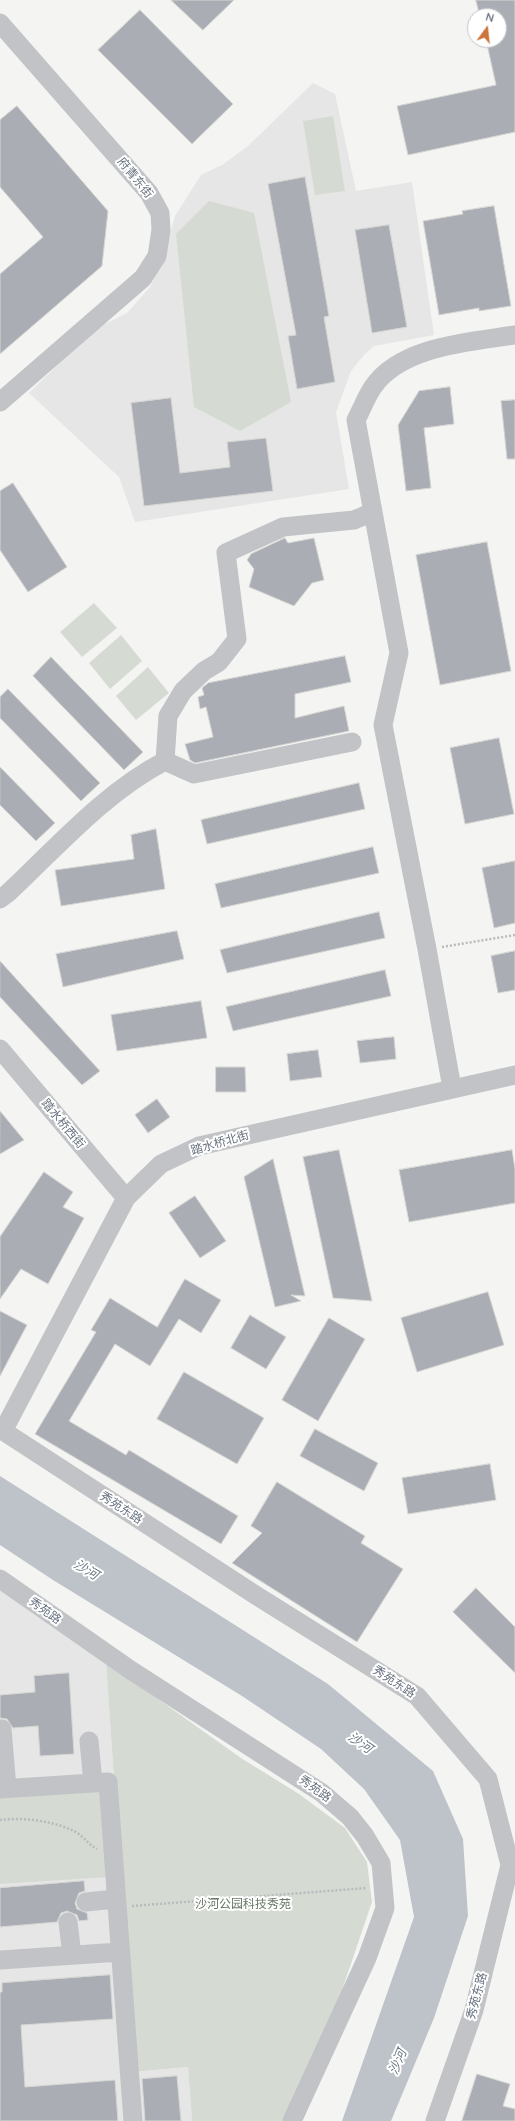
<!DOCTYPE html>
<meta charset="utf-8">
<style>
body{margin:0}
#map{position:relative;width:515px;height:2121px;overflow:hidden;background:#f4f5f2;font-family:Quicksand,sans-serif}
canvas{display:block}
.north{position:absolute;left:467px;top:8px;width:40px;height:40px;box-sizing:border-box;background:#fff;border:1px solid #c2c6cc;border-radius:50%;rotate:15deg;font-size:11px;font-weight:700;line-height:16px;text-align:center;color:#67717f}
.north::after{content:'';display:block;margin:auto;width:14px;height:18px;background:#ce7339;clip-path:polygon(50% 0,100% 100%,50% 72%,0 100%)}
</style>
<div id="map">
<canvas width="515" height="2121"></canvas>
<div class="north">N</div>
</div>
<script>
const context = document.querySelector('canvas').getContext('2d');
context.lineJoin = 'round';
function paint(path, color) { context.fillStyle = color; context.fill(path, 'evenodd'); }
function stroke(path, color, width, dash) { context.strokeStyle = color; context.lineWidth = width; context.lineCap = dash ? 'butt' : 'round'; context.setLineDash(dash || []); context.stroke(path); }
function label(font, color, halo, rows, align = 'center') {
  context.font = font + ' Quicksand,"Noto Sans SC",sans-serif'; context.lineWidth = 4; context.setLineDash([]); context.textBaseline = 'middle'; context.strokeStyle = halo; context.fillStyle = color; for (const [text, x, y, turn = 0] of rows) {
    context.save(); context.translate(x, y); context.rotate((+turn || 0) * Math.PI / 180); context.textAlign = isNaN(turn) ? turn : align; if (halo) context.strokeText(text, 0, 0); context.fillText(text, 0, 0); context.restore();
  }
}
paint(new Path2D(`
 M313,83L335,94L356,191L412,182L434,335L374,346L364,355L351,371L336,412L349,489L135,522L119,477L29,393L93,330L127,313L150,287L161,264L175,216L201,175L222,165L248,146Z
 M0,1588L106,1662L134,2072L188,2067L192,2121H0Z`), '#e5e6e5');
paint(new Path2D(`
 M333,116L345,191L315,195L303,121Z
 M209,201L254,213L291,402L240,431L194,407L176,234Z
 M94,603L117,628L82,657L60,632Z
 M121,635L142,661L110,689L89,663Z
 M148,667L169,693L136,720L116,696Z
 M106,1662L241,1758L299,1794L345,1828L367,1862L372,1902L341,1993L285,2121H192L188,2067L134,2072Z
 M103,1789L109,1877L0,1884V1795Z`), '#d5dbd3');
paint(new Path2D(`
 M0,1476L328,1684L433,1771L463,1839L468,1916L434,2018L391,2121H342L414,1917L400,1840L364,1789L321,1749L242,1696L53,1580L0,1545Z`), '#bdc3c9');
const building = new Path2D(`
 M171,0H234L203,30Z
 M476,0H515V132L408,155L397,106L496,85L486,40H499V16H480Z
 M140,10L233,104L192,144L98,50Z
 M17,106L108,211L102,266L0,354V274L43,237L0,187V120Z
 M305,177L329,316L324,317L335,382L297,389L288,336L296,335L268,184Z
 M494,206L511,306L479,311V308L439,315L423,221L463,214L462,211Z
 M389,225L407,327L372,333L355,230Z
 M450,387L454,424L424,428L431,488L406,491L398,425L419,391Z
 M171,398L180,473L230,467L227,442L266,438L273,491L144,506L131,403Z
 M515,400V459H507L501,401Z
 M13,483L67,567L28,592L0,550V491Z
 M285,538L288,543L314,538L324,580L312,583L294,606L249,587L254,569L247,560L251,554Z
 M487,542L511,671L440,685L416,555Z
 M345,656L351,682L295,694V718L344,706L349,731L195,763L190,760L185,744L213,737L206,707L200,709L198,697L204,695L202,688L208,683Z
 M51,657L143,752L124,770L33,676Z
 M8,689L100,783L81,801L0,718V697Z
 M499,738L514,814L465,824L450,748Z
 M0,767L55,823L36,841L0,805Z
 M359,783L365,809L207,844L201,820Z
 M156,829L165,889L61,906L55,870L134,859L131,835Z
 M373,847L379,873L221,908L215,884Z
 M515,861V923L494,928L482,868Z
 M379,912L385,938L227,973L220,950Z
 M177,931L184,959L63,987L56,954Z
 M515,951V990L498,993L491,956Z
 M0,961L79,1048L100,1071L82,1085L0,997Z
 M385,970L391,996L233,1031L226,1007Z
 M201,1001L207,1038L117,1051L111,1015Z
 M394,1037L396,1059L360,1063L357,1041Z
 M318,1050L322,1077L290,1081L287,1054Z
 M216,1067H245L246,1092H216Z
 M157,1099L170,1117L148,1133L135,1115Z
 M0,1111L24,1140L0,1154Z
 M339,1150L372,1301L333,1298L303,1157Z
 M512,1150L515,1169V1203L409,1222L399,1170Z
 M273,1159L305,1296L291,1295L301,1301L275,1307L244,1177Z
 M44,1172L73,1192L63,1207L84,1218L48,1284L21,1269L0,1299V1237Z
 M195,1196L226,1241L200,1258L169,1213Z
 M185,1279L221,1300L201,1333L179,1319L150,1366L115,1344L69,1421L126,1455L129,1450L238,1516L221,1544L35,1434L96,1332L91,1330L110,1298L157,1327Z
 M488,1292L504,1345L417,1372L401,1318Z
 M0,1311L27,1325L0,1376Z
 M250,1315L286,1337L266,1369L231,1348Z
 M329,1318L365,1339L318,1421L282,1400Z
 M184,1372L264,1418L237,1464L157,1419Z
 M315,1429L378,1463L364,1491L300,1456Z
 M490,1464L496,1500L408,1514L402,1478Z
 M277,1482L365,1536L361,1543L403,1569L357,1642L232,1563L262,1533L251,1526Z
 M476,1588L515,1627V1673L453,1612Z
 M69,1673L74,1754L40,1756L38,1726L13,1728L7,1719L0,1718V1695L35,1692L34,1676Z
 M84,1881L85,1891L79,1893L75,1903L77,1909L87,1913L88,1920L79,1921L77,1915L67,1911L61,1913L57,1922L0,1927V1888Z
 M110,1975L113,2019L21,2025L25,2087L115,2080L118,2121H0V1992H2V1983Z
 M477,2074L510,2084L503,2106L515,2109V2121H462Z
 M177,2076L181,2121H145L142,2079Z`);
paint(building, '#aaaeb4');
stroke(building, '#d6d6d4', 1);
stroke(new Path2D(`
 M442,947L515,935
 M0,1820C24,1817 54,1821 76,1832C84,1837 89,1845 97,1849
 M132,1906L367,1888`), '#b8babc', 2.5, [2, 2]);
stroke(new Path2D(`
 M0,23L149,193L160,213L161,230L157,256L143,278L0,402
 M165,761L194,774L352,742
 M0,899L8,893C57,847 105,792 165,761L168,716L183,691L204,671L219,662L237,639L226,553L283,527L354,520L373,512
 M0,1049L126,1198
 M452,1088L427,949L383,725L399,653L356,420C362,409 366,397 373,387C401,346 470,342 515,335
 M0,1429L257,1596L417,1696L488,1779L510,1865L474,2010L435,2121
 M3,1431L126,1198L161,1164L199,1146L515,1075
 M0,1579L132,1671L322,1793L350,1817L365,1836L381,1863L385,1908L367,1958L292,2121
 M2,1729L7,1788
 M89,1741L93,1783
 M0,1789L108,1782L133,2121
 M86,1902L116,1899
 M68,1922L72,1955
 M0,1960L120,1952`), '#c1c3c6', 19);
label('12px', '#67717f', '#fff', [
 ["府青东街",135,178,51],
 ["踏水桥西街",63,1124,50],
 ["踏水桥北街",220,1143,-16],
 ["秀苑东路",121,1508,33],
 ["秀苑路",45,1611,35],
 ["秀苑东路",394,1682,33],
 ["秀苑路",315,1789,35],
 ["秀苑东路",477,1996,-75]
]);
label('12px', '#667765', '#fff', [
 ["沙河公园科技秀苑",243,1904]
]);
label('italic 13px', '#697783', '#fff', [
 ["沙河",86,1570,31],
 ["沙河",360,1743,35],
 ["沙河",398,2062,-67]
]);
</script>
